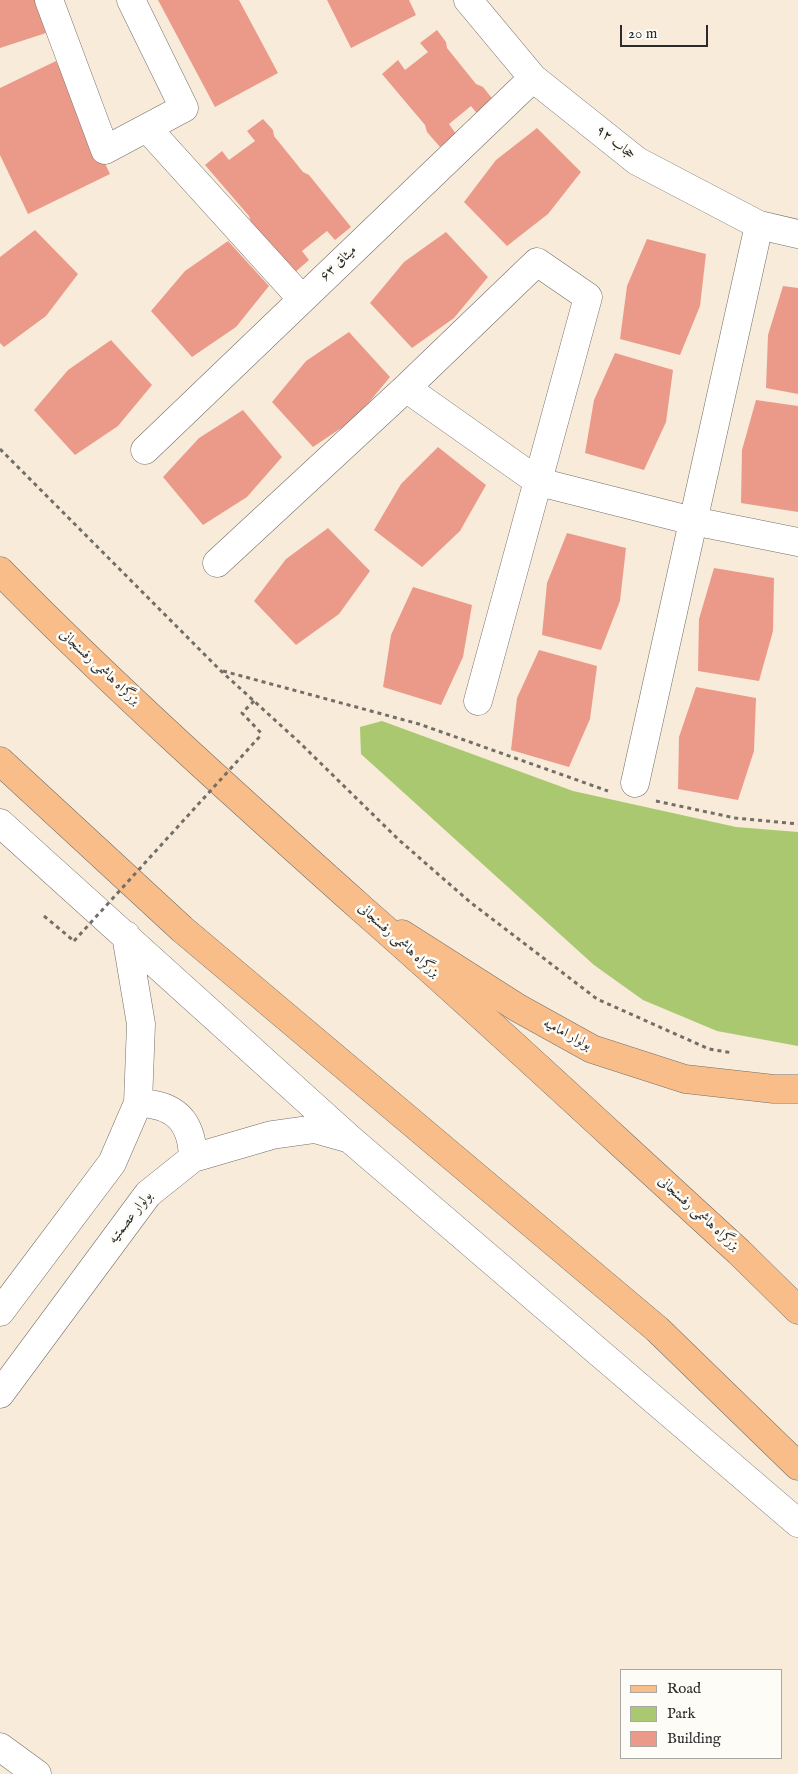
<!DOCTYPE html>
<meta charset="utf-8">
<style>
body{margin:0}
#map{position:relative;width:798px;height:1774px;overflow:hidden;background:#f8ebda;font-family:"IM FELL English",serif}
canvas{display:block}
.legend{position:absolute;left:620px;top:1669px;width:162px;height:90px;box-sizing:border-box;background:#fdfcf7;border:1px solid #a9a8a5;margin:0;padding:6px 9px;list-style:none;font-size:15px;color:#2b2b2b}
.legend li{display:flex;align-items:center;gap:10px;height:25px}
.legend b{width:25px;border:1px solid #a9a8a5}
.scale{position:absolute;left:620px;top:25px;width:88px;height:22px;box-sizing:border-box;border:2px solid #2b2b2b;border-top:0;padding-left:6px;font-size:15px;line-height:18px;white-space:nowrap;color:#2b2b2b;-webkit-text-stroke:4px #fdfcf7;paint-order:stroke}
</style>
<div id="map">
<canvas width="798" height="1774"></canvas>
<ul class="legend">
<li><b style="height:6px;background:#f8bd89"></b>Road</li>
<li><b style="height:14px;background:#a9c86f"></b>Park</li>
<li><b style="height:14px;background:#eb9a8a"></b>Building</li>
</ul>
<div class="scale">20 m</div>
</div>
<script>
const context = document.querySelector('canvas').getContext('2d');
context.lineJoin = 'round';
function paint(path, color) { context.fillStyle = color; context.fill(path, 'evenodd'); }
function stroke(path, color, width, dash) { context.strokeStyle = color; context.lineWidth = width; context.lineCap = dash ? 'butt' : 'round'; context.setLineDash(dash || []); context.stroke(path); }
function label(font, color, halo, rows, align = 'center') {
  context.font = font + ' "IM FELL English",Amiri,serif'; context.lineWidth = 5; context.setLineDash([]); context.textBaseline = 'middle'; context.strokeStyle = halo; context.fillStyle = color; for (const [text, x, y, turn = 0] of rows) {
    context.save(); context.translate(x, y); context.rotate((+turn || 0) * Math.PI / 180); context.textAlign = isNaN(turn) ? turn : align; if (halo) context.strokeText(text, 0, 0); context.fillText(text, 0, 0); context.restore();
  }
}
paint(new Path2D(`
 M382,721L573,791L736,827L798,832V1046L717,1031L643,1000L594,965L361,754L360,727Z`), '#a9c86f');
paint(new Path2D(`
 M0,0H35L46,33L0,48Z
 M158,0H239L278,73L215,107Z
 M327,0H409L416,15L351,48Z
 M437,30L446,42L447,48L476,84L483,87L495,102L479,116L471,106L449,124L456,134L440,147L427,132L425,125L382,74L398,60L405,70L428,52L420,43Z
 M56,61L110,174L28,214L0,155V88Z
 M263,119L273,130L274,136L303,172L309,175L351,227L335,240L327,231L302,251L309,260L293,274L251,223L249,216L205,165L222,151L229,160L255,141L247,131Z
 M537,128L581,172L548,214L507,246L464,202L496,160Z
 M35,230L78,274L46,316L4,347L0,343V257Z
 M446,232L488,277L454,318L412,348L370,303L404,262Z
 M647,239L706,254L700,306L680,355L620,339L627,286Z
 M228,241L269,286L236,327L192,357L151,311L185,271Z
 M783,286L798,288V394L766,388L768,335Z
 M349,332L390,377L356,418L313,447L272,402L306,361Z
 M111,340L152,385L118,426L75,455L34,410L68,370Z
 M615,353L673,370L666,422L644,470L585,453L594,400Z
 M756,400L798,406V512L741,503L742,450Z
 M243,410L282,457L247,497L203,525L163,477L199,438Z
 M438,447L486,485L460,531L422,567L374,530L401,484Z
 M328,528L370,571L339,614L296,645L254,601L286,559Z
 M567,533L626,548L620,601L601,650L542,635L547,583Z
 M714,568L774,578L773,631L759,681L698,671L699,619Z
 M413,587L472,605L463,657L441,705L383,687L391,635Z
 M539,650L597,666L590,719L569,767L511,750L517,698Z
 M696,687L756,698L754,751L738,800L678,789L679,737Z`), '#eb9a8a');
const minor = new Path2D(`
 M49,0L105,150L184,108L131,0
 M468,0L533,78L637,161L759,225L798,234
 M147,128L302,299
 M406,388L539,482L693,521L798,542
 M145,450L533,78
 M217,563L406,388L537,262L588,297L478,701
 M635,783L759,225
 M0,1747L37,1774`);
const tertiary = new Path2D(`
 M0,823L350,1139L798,1523
 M138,1103C175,1104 192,1121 193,1158
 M0,1312L112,1163L138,1103L141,1024L126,935
 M0,1394L148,1194L193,1158L272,1135L315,1129L347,1138`);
const primary = new Path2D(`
 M402,934L518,1008L592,1049L685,1079L774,1089H798`);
const trunk = new Path2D(`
 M0,571C116,689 239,799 362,909C490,1021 614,1138 739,1252L798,1310
 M0,761L182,929L657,1329L798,1466`);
stroke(minor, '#736e68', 29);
stroke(tertiary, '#736e68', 29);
stroke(primary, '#736e68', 29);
stroke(trunk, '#736e68', 29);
stroke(new Path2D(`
 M0,449L221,671L299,742L399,840L470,902L597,999L709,1049L733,1053
 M223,671L419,724L608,791
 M254,701L242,713L262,734
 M656,801L735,818L798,824
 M44,916L74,941`), '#736e68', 3, [4, 4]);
stroke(minor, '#fff', 28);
stroke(tertiary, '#fff', 28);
stroke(primary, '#f8bd89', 28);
stroke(trunk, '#f8bd89', 28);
stroke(new Path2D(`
 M74,941L262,734`), '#736e68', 3, [4, 4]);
label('14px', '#2b2b2b', '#fdfcf7', [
 ["حجاب ۹۲",615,143,38],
 ["میثاق ۶۳",339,264,-44],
 ["بزرگراه هاشمی رفسنجانی",99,668,43],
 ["بزرگراه هاشمی رفسنجانی",398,941,42],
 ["بولوار امامیه",567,1035,28],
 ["بزرگراه هاشمی رفسنجانی",698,1214,42],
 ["بولوار عصمتیه",131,1218,-52]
]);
</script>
